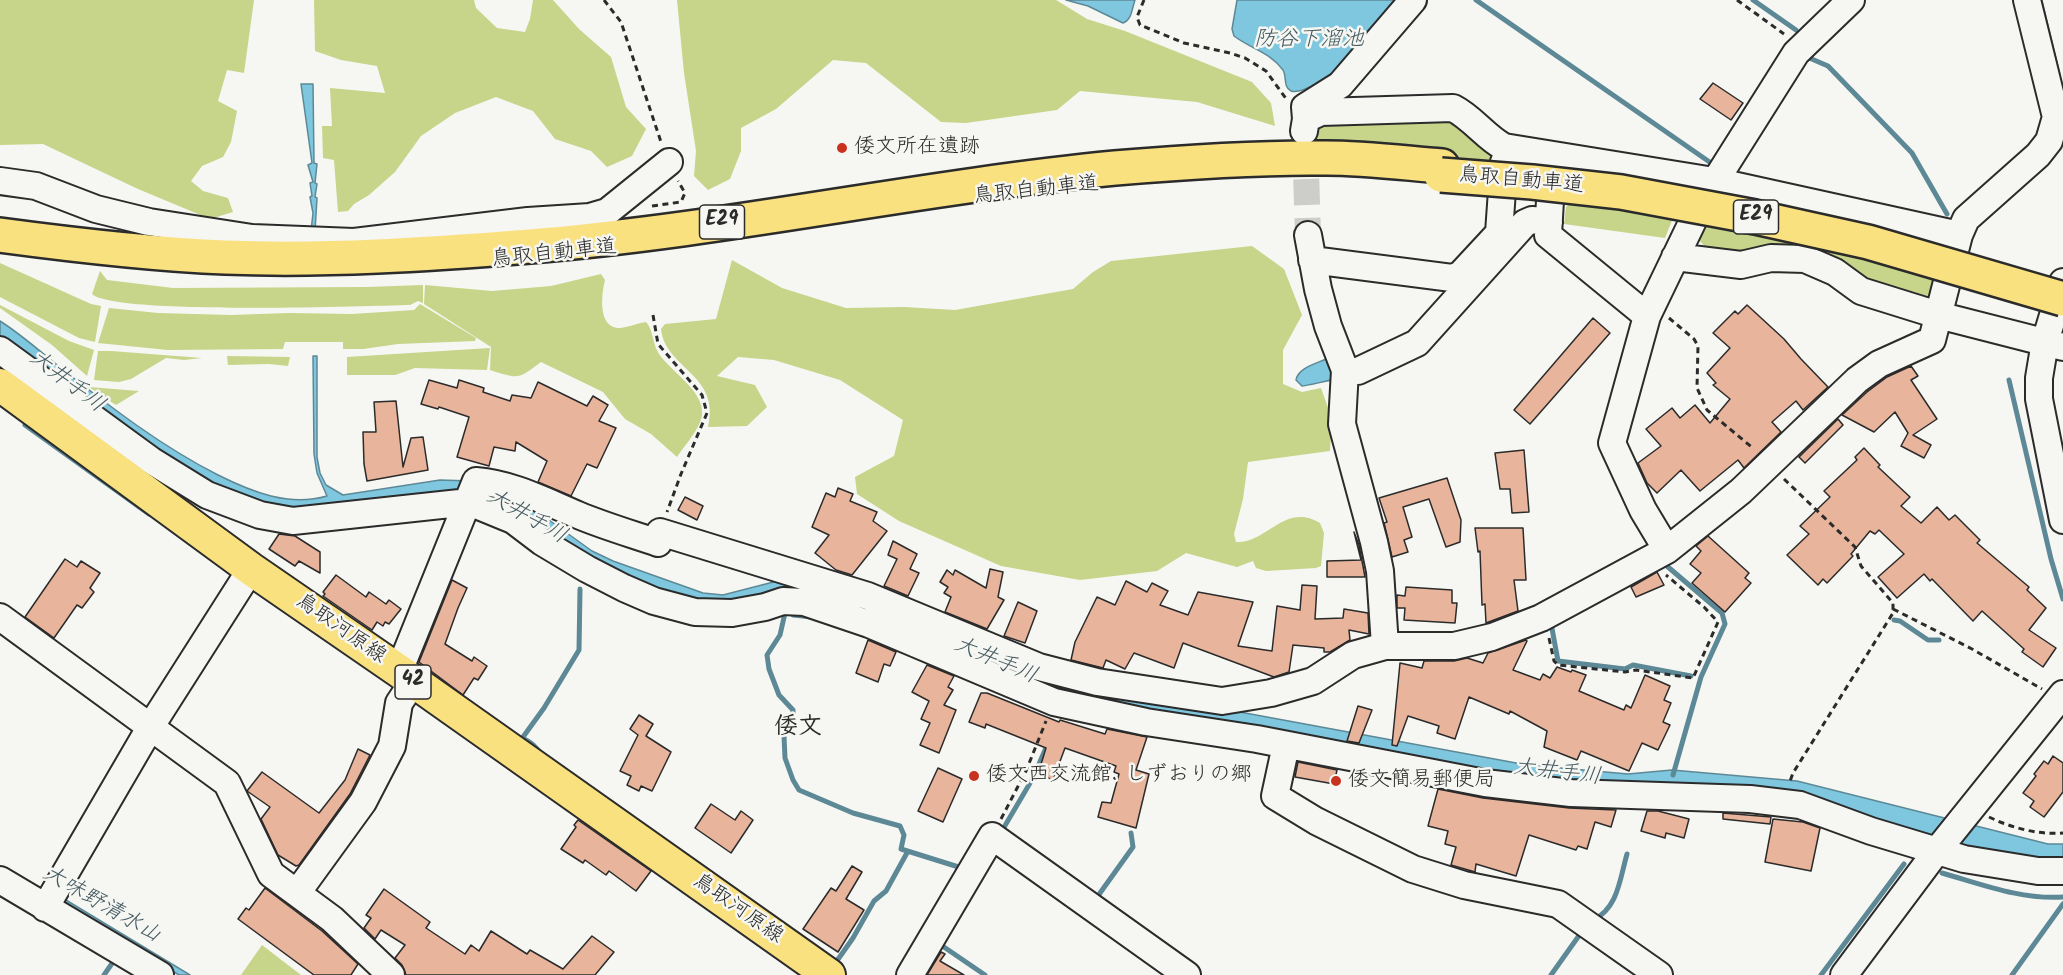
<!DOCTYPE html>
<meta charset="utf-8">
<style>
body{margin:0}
canvas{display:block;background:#f6f6f2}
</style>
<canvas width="2063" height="975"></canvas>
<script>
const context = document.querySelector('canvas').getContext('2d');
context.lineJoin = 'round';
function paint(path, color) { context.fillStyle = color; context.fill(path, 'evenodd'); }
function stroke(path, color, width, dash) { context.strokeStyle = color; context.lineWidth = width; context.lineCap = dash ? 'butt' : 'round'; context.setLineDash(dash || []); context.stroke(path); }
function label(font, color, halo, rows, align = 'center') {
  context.font = font + ' Kalam,"Klee One",sans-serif'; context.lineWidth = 5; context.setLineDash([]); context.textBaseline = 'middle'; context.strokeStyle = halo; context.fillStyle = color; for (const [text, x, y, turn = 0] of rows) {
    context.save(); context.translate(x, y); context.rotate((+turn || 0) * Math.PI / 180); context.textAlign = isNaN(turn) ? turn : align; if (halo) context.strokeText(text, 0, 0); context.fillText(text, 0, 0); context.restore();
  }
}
paint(new Path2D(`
 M0,0H254L244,73L227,70L218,101L237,111L231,142L223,157L202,166L191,181L203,191L228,198L233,212L210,219L138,189L43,144L0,145Z
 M314,0H474L476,8L497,28L525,32L530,19L533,0H553L579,29L611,57L626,107L646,129L632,156L607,167L591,151L555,139L533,111L496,97L455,113L421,136L395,172L369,195L354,204L348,211L338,212L334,160L323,158L322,126H332L330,88L385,93L377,66L341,60L315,51Z
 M677,0H1056L1087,19L1125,31L1252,82L1271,103L1275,126L1197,102L1080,91L1057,110L966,123L941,122L866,63L833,60L776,109L741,128V151L730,179L708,190L694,176L696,151L684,73Z
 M1442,118C1457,124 1489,147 1492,161L1316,144L1313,135L1320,125L1340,122Z
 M1574,199L1673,218L1665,238L1564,224L1566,207Z
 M1709,220L1937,274L1931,298L1917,297L1746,254L1707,249L1699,240Z
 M1252,246L1284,269L1302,315L1283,350V384L1302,392L1321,388L1332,419L1330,451L1248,462L1243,499L1234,534L1236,542C1267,544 1284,502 1320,523L1324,533L1321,566L1316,568L1266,571L1256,568L1253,561L1237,567L1186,553L1157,571L1080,580L1001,566L899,521L857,494L855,477L894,456L903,420L840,380L774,360L738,357L717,376L755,385L767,407L747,426L708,427C721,374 665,369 661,329L665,324L716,319L732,260L782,288L846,308L904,307L955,310L1073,289L1093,272L1111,261Z
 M0,263L91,304L101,306L95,342L79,338L0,297Z
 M100,271L107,280L173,288L367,287L423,285V303L418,301L410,305C366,306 114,315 92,294Z
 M601,274L605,280C602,292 597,325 617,328C622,329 639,323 646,322C655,332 651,346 663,359C676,375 705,393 702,416C699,430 685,445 677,457L651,434L625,419L603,392L541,362C517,380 519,379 490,370L491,347L424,304L425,285L492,291L551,286Z
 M420,304L476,338L475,341L398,344L363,349H343V342H285L283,349L168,350L98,343L109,308L158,313L231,315L289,313L352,314L414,310Z
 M0,305L69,341L94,350L87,376L52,345L0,308Z
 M490,348L487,370L415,368L395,375H347V357Z
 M98,351H111L202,358L184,360L166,358L131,379L119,382L94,380Z
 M227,356L290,357L288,366L269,364L228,365Z
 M89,387L139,391L116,405Z
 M262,945L301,975H241Z`), '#c6d589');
const water = new Path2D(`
 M1066,0H1135C1132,8 1132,20 1123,23L1088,6Z
 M1237,0H1396C1378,22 1361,48 1340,68C1332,75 1302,95 1291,91C1283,87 1287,77 1283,70C1270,52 1251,49 1234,36L1232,29Z
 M301,84H313L314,163L317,164L315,183L317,184L315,197L317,198L315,231H311L313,213L310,197L312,196L310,183L313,182L308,165L312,163Z
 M0,321C22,335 42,353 62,369C112,408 161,446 218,475C252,492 289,507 327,496L317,473L314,454L313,356H317V457L320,473L326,485L343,495L440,480L471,481L535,510L592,551L613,561L703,593L723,595L785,579L983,650L1229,710L1527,765L1628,774L1672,770L1797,781L2048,844H2063V862L2030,861L1893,827L1482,771L1083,704L851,610L729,608L649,592L512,512L295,514L208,489L0,342Z
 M1326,359H1330L1334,379C1332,380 1305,386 1302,386L1296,380C1298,368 1315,364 1326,359Z
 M61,897L190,975H179L59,903Z`);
paint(water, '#7ec7df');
stroke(water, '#5d8997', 1.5);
stroke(new Path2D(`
 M1476,0L1711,163
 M1753,0L1796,30
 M2040,0L2058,74
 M1807,57L1828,66L1912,153L1947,214
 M2009,380L2051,559L2063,599
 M25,425L149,514
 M1661,561L1722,613L1725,624L1701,677L1673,775
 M785,613L780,635L767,655L769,669L779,695L793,710V720L784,736L785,758L793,780L799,790L853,813L900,826L904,835L901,849L965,869
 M793,615L812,617
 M1894,620L1900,621L1928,640H1939
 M1551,623L1558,661L1625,669L1633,665L1691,676
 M523,737L544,708L579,650L580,589
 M519,738C530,739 537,749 544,757
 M1005,833L1003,829L1033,778L1048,743
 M1942,873C1981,884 2022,900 2063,897
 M1095,900L1133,847L1131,833
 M1593,920C1618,909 1620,878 1627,854
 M943,942L941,945L985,975
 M834,965L853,938L874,901L886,891L908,851
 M104,975L113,962L110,958
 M1551,975L1583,930
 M1821,975L1904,864
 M2012,975L2063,904`), '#5d8997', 5);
const building = new Path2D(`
 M1713,83L1743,103L1731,120L1700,99Z
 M1747,305L1784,339L1801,359L1828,387L1803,410L1796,401L1772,422L1781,432L1744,468L1738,460L1700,491L1681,470L1657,493L1647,483L1638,463L1661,446L1646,429L1672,408L1680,418L1695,405L1710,423L1730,399L1713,385L1716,383L1707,373L1730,348L1713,333L1735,311L1738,314Z
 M1593,318L1610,333L1530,424L1514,410Z
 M1911,366L1918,376L1911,380L1937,419L1913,435L1931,445L1924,458L1901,446L1908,433L1895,412L1874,432L1842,415L1867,392L1887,377Z
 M429,380L457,388L459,380L484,388L483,392L510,401L512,395L531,398L538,382L587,406L593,396L608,405L599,421L616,428L597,468L587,464L571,496L538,482L547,461L516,442L515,451L494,447L489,466L457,457L469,417L439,407L438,409L421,404Z
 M396,401L403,467L411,438L423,437L428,470L367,481L364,464L363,432H376L374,402Z
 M1838,419L1843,425L1805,463L1799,457Z
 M1864,448L1880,465L1878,467L1910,497L1901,506L1921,523L1937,507L1949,520L1955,515L1980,540L1977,543L2029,587L2027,590L2046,608L2029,630L2056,648L2043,667L2022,652L2024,649L1982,611L1973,621L1932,579L1930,581L1924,574L1897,598L1878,577L1904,554L1879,530L1875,534L1870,531L1851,554L1853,556L1827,583L1823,579L1818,585L1787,555L1809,534L1800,526L1830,497L1824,491L1857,460L1855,457Z
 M1524,450L1529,512L1512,513L1510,489H1500L1495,453Z
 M1447,478L1461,520L1460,542L1446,547L1429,499L1403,507L1412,537L1404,540L1408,552L1392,557L1384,523L1387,522L1379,498Z
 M838,488L853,494L850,501L877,512L873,521L887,531L852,575L836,570L815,553L829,535L812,527L826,493L835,497Z
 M685,497L703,506L697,520L678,510Z
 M1475,528H1523L1526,580H1514L1518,611L1486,623L1485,604L1482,605L1480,551L1478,552Z
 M1354,532L1359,545L1365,577H1327V561L1361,560Z
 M279,534L295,536L320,552V573L299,561L295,566L269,549Z
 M1708,536L1749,573L1745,578L1751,583L1725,612L1692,583L1701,573L1690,564L1701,551L1696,546Z
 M893,541L917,554L910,569L919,573L908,596L884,586L897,559L888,555Z
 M65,559L77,567L81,561L100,573L90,588L94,592L82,608L77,605L54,638L25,617Z
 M990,569L1003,572L998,597L1004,600L987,629L945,612L951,597L944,593L948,587L940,582L947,570L953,575L955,570L986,588Z
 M1657,572L1664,585L1636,597L1631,587Z
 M336,575L366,597L369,592L386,604L389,600L401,609L389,624L385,622L383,626L377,622L372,630L323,596L325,594L323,592Z
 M452,580L467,588L458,608L445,644L472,661L474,657L487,666L478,680L474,678L463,695L419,662Z
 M1126,581L1147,592L1152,583L1168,591L1160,605L1188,615L1198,592L1253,602L1238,646L1272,651L1277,606L1300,610L1302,585L1317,586L1315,619L1343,618L1344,609L1368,613L1369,634L1349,630L1350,640L1330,652H1324V648L1293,645L1289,672L1274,677L1183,643L1174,668L1134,653L1125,669L1106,660L1103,668L1071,660L1075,642L1097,597L1115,605Z
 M1406,587L1452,590V603H1457L1455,623L1404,620L1405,608H1397V595L1405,596Z
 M1018,602L1037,611L1025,643L1004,636Z
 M868,640L896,652L890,666L884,664L878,682L856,673Z
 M1526,640L1527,641L1513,670L1540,680L1543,674L1550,678L1557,667L1571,672L1572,670L1586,675L1579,691L1624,710L1626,705L1631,708L1645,675L1670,686L1664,700L1671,703L1663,722L1670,725L1658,750L1642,743L1629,771L1581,751L1577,760L1544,747L1547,731L1510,711L1509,714L1469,697L1455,739L1437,733L1439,726L1408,716L1397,746L1392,745L1400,663L1422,668L1424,661H1454L1467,658L1483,663L1488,653Z
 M927,665L954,676L948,687L953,690L944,705L956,710L939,753L920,745L930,723L921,719L929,701L912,692Z
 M981,693H987L1059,722L1060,720L1105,734L1107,729L1147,737L1136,770L1149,774L1136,828L1098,817L1102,802L1111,803L1119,774L1114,772L1116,766L1065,748L1053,780L1038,774L1046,748L986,724L985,728L969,722Z
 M1358,706L1372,710L1359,743L1347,741Z
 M639,715L653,724L646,736L671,752L652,791L641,786L639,791L627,785L631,776L620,771L638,735L630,729Z
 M358,749L370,755L350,794L299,865L296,866L278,855L261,819L270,807L247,791L262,772L319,813L345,780Z
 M2053,756L2063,763V792L2044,817L2030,807L2034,801L2023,793L2036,776L2034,774L2044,761L2048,764Z
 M1298,762L1337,770L1334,784L1295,777Z
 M938,768L962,779L943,822L918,811Z
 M1438,789L1483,798L1569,808L1616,810L1611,827L1595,822L1587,849L1578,846L1576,850L1529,835L1516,876L1476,864L1475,872L1451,865L1456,847L1445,844L1448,831L1428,826Z
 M711,804L735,820L741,811L753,820L731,853L695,828Z
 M1647,811H1658L1689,819L1684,838L1666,833L1665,838L1641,831Z
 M1723,813L1771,817L1770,824L1723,819Z
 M1773,819L1803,822L1820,828L1811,871L1765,862Z
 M578,820L651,871L636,891L609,871L606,875L585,860L583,863L561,849L576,827L574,825Z
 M852,866L862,872L846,899L864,910L838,952L803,929L831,888L836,891Z
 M265,888L322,931L358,964L351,975H314L238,919L246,908L249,910Z
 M384,889L430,922L426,928L465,954L471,945L479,951L491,931L527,954L530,950L563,969L592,936L614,952L595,975H406L402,965L395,958L405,945L381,930L375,939L364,928L371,918L366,915Z
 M941,952L945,954L940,961L964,975H927Z`);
paint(building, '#e8b49b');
stroke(building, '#2b2b2b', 1.5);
stroke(new Path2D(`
 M1305,140L1308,235`), '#cdcdca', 26, [26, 13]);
const minor = new Path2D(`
 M1306,119L1305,107L1340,85L1413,0
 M1304,131L1306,119L1321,112L1453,108C1473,118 1485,137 1504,147L1714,181L1959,235
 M1552,166L1548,235L1647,316
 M0,181L36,186L96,209L149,222L252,238L354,242L528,221L590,217L607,212L669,162
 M1308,235L1318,289L1328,326L1345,370L1342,424L1374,542L1380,571L1385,646
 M1675,257L1741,265L1771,258L1805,259L1835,272L1861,291L1938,315L2063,347
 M1312,260L1452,278L1460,275L1499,233L1504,162
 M2063,282L2045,342L2039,378V399L2063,520
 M0,350L152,461L207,495L260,515L293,521L469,502L513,520L542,542L587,569L624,588L654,601L695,612L732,613L765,607L783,601L804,602L869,624L1054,702L1146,722L1257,739L1485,783L1571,793L1750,799L1800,805L1871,831L1964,859L2038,871H2063
 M1358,371L1417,343L1525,223L1532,220L1549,222
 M1667,550L1643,510L1612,443L1647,316L1702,202L1796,53L1851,0
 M0,617L227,783L271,874L332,919L391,975
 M399,671L476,481C513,484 544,501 578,515C604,526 632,534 658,543L660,532L868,596L1039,667L1097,682L1222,701L1271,693L1313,681L1353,655L1385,646H1454L1492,637L1541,618L1667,550L1741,491L1857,380L1879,364L1932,340L1959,235L1966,219L2038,155L2049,141L2056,117L2027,0
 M1286,745L1275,796L1316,821L1413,869L1464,885L1558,904L1659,975
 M0,880L160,975
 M297,893L363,802L392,746L399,703L413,682
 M45,908L151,726L251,569
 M910,975L992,836L1187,975
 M1844,975L1936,852L2063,694`);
const major = new Path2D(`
 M0,385L251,569L399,671L829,975`);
const highway = new Path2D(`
 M0,235C75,245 149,254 225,257C326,261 429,254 530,246C726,230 919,187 1115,168C1185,162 1256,157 1326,158C1365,158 1404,163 1442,166`);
stroke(minor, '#2b2b2b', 30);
stroke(major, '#2b2b2b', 36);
stroke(highway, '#2b2b2b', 38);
stroke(new Path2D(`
 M604,0L621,22L661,142
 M1144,0L1137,17L1140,25L1184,43L1230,53L1245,58L1266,71L1287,100
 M1737,0L1784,34
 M652,206L681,202L685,193L678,181
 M653,315L658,344L702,395L707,413L681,474L667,512
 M1669,318L1694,339L1698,346L1697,388L1707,410L1754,449
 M1784,479L1855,547L1861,566L1893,603V613L1793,773L1789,784
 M1893,609L1972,649L2042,689
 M1549,638L1554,661L1558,665L1625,672L1636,670L1693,678L1718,622L1704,607L1666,575
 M1989,817C2012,828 2038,835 2063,833
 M1001,819L1026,771L1046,721`), '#2b2b2b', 3, [6, 4.5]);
stroke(minor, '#f6f6f2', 26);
stroke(major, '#fae180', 32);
stroke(highway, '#fae180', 33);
const highwayBridge = new Path2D(`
 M1441,175L1532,182L1621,192L1755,217L1868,242L2063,299`);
stroke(highwayBridge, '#2b2b2b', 38, []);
stroke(highwayBridge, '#fae180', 33);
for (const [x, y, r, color] of [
 [842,148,6,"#c8321e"],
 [974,776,6,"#c8321e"],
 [1336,781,6,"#c8321e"]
]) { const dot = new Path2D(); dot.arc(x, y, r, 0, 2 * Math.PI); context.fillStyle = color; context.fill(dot); stroke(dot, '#f6f6f2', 2); }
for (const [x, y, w] of [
 [1756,217,45],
 [722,222,45],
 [413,682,36]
]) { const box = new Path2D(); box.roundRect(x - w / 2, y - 17, w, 34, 4.5); context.fillStyle = '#f6f6f2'; context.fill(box); stroke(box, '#2b2b2b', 1.5); }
label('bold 20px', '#2b2b2b', null, [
 ["E29",1756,217],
 ["E29",722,222],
 ["42",413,682]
]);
label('21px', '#2b2b2b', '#f6f6f2', [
 ["倭文所在遺跡",854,148],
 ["倭文西交流館. しずおりの郷",986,776],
 ["倭文簡易郵便局",1348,781]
], 'left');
label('21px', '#2b2b2b', '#f6f6f2', [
 ["鳥取自動車道",1521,182,5],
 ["鳥取自動車道",1036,192,-6],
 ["鳥取自動車道",554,255,-6],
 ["鳥取河原線",340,630,35],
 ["鳥取河原線",737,910,35]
]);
label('italic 22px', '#445a61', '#f6f6f2', [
 ["防谷下溜池",1309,41],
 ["大井手川",66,383,37],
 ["大井手川",526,518,30],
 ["大井手川",995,662,23],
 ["大井手川",1557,774,7],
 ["大味野清水山",101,906,30]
]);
label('bold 24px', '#2b2b2b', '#f6f6f2', [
 ["倭文",798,729]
]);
</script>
